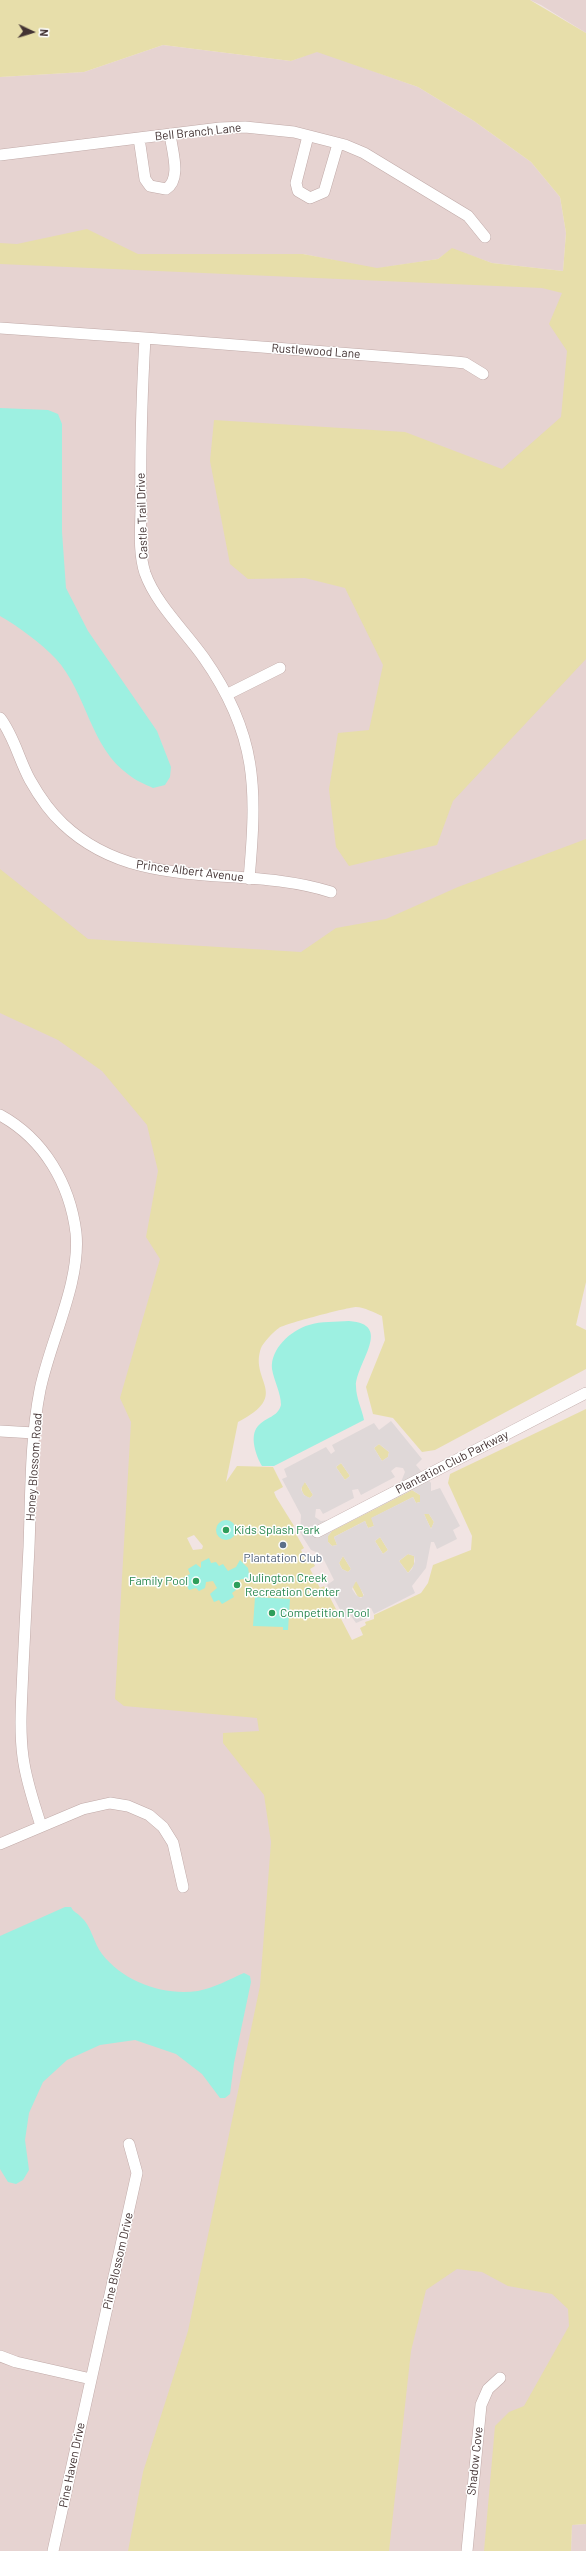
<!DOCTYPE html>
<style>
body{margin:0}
#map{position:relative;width:586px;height:2551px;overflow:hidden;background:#f1e4e3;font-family:Barlow,sans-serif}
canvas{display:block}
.north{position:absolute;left:12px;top:12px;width:40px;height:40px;-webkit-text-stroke:3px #fff;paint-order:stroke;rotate:94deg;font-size:11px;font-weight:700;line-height:16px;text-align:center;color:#433333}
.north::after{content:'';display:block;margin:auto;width:14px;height:18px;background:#433333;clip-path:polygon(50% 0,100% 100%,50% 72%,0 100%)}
</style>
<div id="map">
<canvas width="586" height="2551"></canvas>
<div class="north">N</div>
</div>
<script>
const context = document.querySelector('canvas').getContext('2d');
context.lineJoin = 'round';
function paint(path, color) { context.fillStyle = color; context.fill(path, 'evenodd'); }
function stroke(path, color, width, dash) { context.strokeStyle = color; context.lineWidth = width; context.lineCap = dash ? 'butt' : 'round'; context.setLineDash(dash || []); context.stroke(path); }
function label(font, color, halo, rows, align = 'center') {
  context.font = font + ' Barlow,sans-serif'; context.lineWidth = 3; context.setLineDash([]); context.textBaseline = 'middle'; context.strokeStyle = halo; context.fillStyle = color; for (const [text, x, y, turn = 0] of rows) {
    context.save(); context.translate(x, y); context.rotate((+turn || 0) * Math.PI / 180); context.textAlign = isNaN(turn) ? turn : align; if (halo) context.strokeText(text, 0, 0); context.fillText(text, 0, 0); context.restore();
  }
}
paint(new Path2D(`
 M530,0H586V33L541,5Z
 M163,45L291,61L317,51L418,87L474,121L531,162L560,197L566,233L563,271L492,263L452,249L438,259L380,268L586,277V993L138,1388L120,1698L406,1720L586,2196L561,2551H0V77L84,72ZM148,254H303L372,268L147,255Z
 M586,2524V2551H571L572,2525Z`), '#e6d3d1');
paint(new Path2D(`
 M0,0H530L586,33V659L453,801L437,845L349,866L336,847L329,789L338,733L369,730L383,665L345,588L305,578L248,579L230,564L210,461L214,420L405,432L502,469L561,417L567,351L549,324L562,293L542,288L0,264V243L17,244L87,229L138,254H303L377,268L438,259L452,248L492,263L563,271L566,233L560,197L531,162L474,121L418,87L317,52L291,61L163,45L84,72L0,77Z
 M586,839V1282L576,1325L586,1330V1369L435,1450L422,1452L393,1418L373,1414L366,1387L385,1340L382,1316C375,1313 364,1307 356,1307C349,1307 284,1324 279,1328C274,1331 263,1343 261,1348C249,1382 292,1394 238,1422L226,1482L237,1466L273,1467L283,1487L274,1492L276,1497L294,1526L290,1529L293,1535L296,1534L304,1548L301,1550L304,1556L309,1554L315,1566L310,1569L320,1588L324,1586L352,1640L363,1635L360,1628L366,1625L365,1622L374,1619V1615L421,1593L428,1583L433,1565L471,1550L472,1536L448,1483L450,1474L586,1409V2524L572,2525L571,2551H484L495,2426L509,2412L524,2406L569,2326L568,2309L552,2294L508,2286L482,2272L457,2269L426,2290L411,2351L389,2551H128L143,2472L188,2331L260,1986L271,1842L264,1795L223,1743V1733L259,1731L257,1718L124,1706L115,1699L131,1422L120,1398L160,1259L146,1237L158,1171L147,1125L102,1071L58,1040L0,1013V869L88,939L301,952L336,928L386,919L458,887ZM194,1535L203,1546L202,1549L193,1550L187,1538Z
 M379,1444L389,1452L388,1457L382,1461L374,1448Z
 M341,1463L350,1476L345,1480L336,1467Z
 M305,1482L313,1495L310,1498C303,1497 300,1489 302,1483Z
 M412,1490L420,1495V1502L416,1503L413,1497L372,1518L374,1526L368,1528L365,1521L334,1537L337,1545L332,1546L328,1542V1536L332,1531Z
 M424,1514H429L434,1522L431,1529Z
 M380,1537L388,1550L383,1554L375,1541Z
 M408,1554L414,1556V1565L408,1573L399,1561Z
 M343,1556L351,1569L348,1572L342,1569L339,1563Z
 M356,1581L358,1582L364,1597H358L352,1586Z`), '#e7deaa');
paint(new Path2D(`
 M391,1421L422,1459L416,1465L431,1483V1491L440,1488L460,1526L453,1530L457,1539L437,1549L434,1542H431L426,1568L412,1586L415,1593L374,1614L371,1608L365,1609L368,1618L356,1623L351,1616L345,1619L327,1585L334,1580L321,1554L311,1550L304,1539L300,1532L301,1515L282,1479L287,1477L284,1469L326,1447L331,1454L335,1451L332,1445L374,1423L379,1430ZM379,1444L389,1452L388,1457L382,1461L374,1448ZM341,1463L350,1476L345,1480L336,1467ZM396,1467L403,1468L405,1472L401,1482L328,1520L321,1521L315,1517L316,1509H320L323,1514L354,1498L352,1490L358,1489L361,1495L395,1477L391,1471ZM305,1482L313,1495L310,1498L304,1495L301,1489ZM412,1490L420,1495V1502L416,1503L413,1497L371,1518L374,1526L368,1528L365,1521L334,1537L337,1545L332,1546L328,1542V1536L332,1531ZM424,1514H429L434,1522L431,1529ZM380,1537L388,1550L383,1554L375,1541ZM408,1554L414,1556L415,1561L412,1569L408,1573L399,1561ZM343,1556L351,1569L348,1572L342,1569L339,1563ZM356,1581L364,1595L361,1598L356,1595L352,1589Z`), '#dfd8d8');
paint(new Path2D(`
 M0,408L48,410L58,414L62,424V532L66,588L88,631L157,731L171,767L170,777L165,785L153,788C145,784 136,781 129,775C90,748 87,693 56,659C41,643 19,627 0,616Z
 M349,1321C394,1324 356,1363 356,1386C356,1398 362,1409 364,1420L274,1466H262C256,1456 249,1436 258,1426C266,1417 278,1417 281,1405C281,1393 274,1381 272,1369C270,1349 291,1330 309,1325C321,1321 336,1322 349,1321Z
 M216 1530a10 10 0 1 1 20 0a10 10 0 1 1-20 0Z
 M209,1558L211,1563L216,1562L219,1566L223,1564L228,1571L236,1567L240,1560L248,1568L250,1579H242L234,1582L236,1590L232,1593L234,1597L222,1604L219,1600L214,1602L210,1594L217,1588L213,1581L206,1582L205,1588L199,1591L196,1588L189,1590L183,1578L190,1574L188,1569L196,1564L201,1568V1562Z
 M255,1597L290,1599L288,1630H283V1627L253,1626Z
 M65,1907H71C74,1913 77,1912 81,1917C91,1925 94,1944 102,1954C124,1982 163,1996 198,1991C214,1988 230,1979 244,1973L250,1976L251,1982L234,2063L230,2094L225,2098H220L202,2074L176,2054L135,2040L100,2045L67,2060L43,2082L29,2113L25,2140L29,2170L23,2180L16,2184L8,2182L0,2169V1936Z`), '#9df0e1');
const minor = new Path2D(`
 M308,136L296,183L298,191L310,198L324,192L338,144
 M139,138L145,179L150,186L166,189C182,179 172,151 170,134
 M0,155L220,128L245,127L294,132L345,145L364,153L468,216L485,237
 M0,328L145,338C142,393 140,448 141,504C141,527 138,551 145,573C156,604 185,631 204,658C258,735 257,789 249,879
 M145,338L456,362L465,363L483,374
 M228,694L280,668
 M0,718C14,736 19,760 30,780C39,796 50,812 63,824C138,895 241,863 331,892
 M0,1115C44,1139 70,1184 76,1233C81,1282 50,1341 40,1390C30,1441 31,1495 29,1547C27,1587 25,1627 23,1667C22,1697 19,1727 23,1757C26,1781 34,1803 41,1826
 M0,1431L34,1433
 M317,1532L586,1393
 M0,1844L83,1809L110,1803L128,1806L149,1815L163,1827L173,1843L183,1887
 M0,2356L16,2362L91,2379
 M53,2551L137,2173L129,2144
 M467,2551L481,2405L488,2389L500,2378`);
stroke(minor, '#c0aaa8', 12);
stroke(minor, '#fff', 11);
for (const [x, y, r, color] of [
 [226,1530,4,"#2e9e5b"],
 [283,1545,4,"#5c6f8a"],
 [196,1581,4,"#2e9e5b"],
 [237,1585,4,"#2e9e5b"],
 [272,1613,4,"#2e9e5b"]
]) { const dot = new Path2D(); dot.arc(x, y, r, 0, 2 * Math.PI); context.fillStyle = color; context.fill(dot); stroke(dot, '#fff', 1.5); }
label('12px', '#433333', '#fff', [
 ["Bell Branch Lane",198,132,-6],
 ["Rustlewood Lane",316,351,4],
 ["Castle Trail Drive",142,516,-92],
 ["Prince Albert Avenue",190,871,7],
 ["Plantation Club Parkway",452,1462,-27],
 ["Honey Blossom Road",34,1467,-86],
 ["Pine Blossom Drive",118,2261,-77],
 ["Shadow Cove",475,2461,-84],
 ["Pine Haven Drive",72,2465,-78]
]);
label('12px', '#27864d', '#fff', [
 ["Kids Splash Park",234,1530],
 ["Julington Creek",245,1578],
 ["Recreation Center",245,1592],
 ["Family Pool",188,1581,"right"],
 ["Competition Pool",280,1613]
], 'left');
label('12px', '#4e5e75', '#fff', [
 ["Plantation Club",283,1558]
]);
</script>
